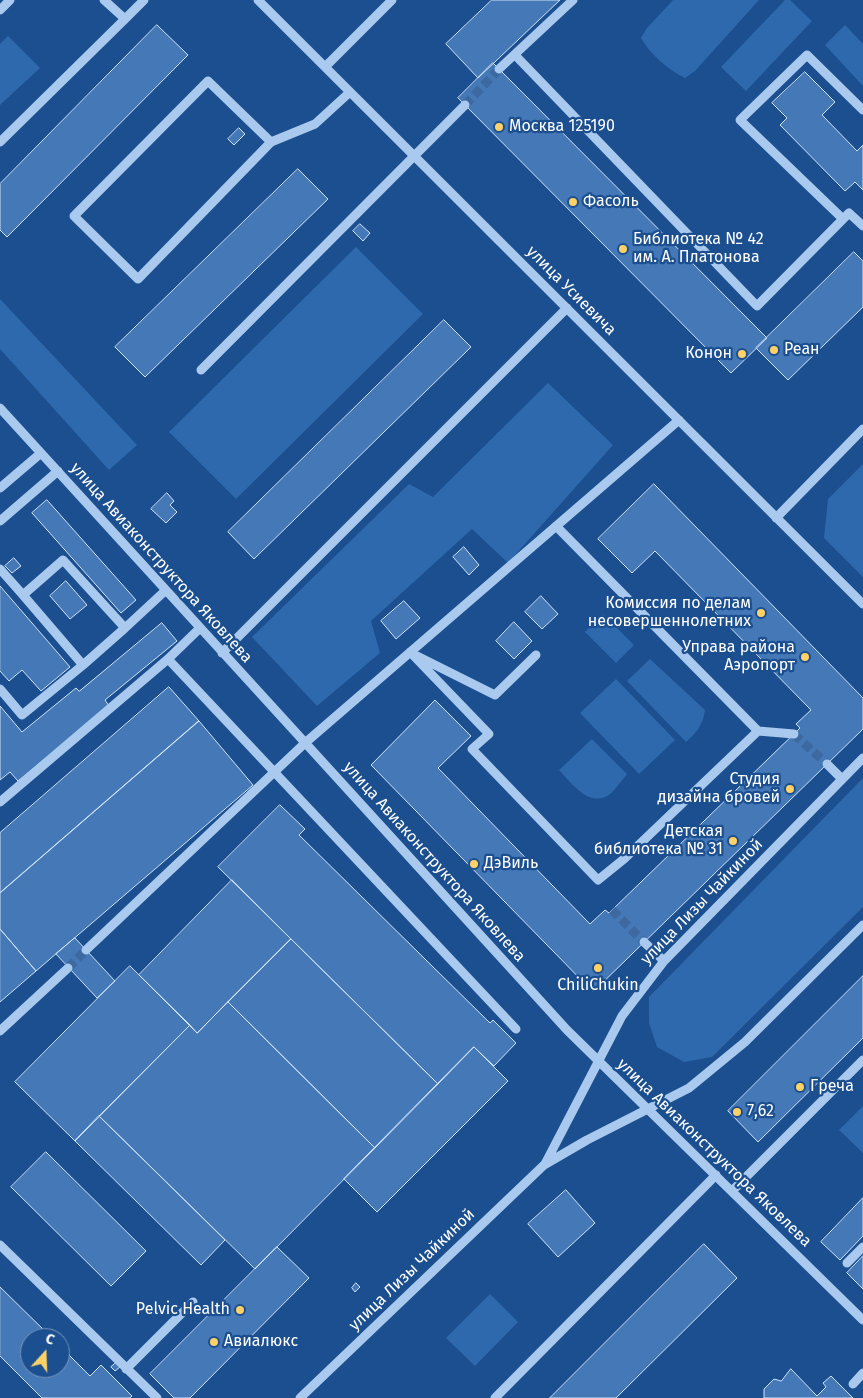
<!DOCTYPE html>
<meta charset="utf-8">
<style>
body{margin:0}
#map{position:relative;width:863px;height:1398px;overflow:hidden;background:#1b4f8f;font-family:"Fira Sans",sans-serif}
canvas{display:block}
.north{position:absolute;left:20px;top:1328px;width:50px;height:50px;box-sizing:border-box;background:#1b4f8f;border:1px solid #7695bc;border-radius:50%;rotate:20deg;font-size:14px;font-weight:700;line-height:20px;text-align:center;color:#fff}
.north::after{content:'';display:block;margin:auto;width:18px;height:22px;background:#ffd166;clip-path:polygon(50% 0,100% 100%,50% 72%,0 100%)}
</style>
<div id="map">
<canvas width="863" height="1398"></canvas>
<div class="north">С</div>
</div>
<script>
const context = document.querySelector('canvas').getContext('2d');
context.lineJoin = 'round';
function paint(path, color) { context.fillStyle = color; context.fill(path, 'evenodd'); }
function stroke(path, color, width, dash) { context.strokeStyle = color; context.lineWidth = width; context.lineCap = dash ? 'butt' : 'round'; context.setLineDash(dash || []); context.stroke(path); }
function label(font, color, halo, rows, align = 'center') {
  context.font = font + ' "Fira Sans",sans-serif'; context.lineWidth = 4.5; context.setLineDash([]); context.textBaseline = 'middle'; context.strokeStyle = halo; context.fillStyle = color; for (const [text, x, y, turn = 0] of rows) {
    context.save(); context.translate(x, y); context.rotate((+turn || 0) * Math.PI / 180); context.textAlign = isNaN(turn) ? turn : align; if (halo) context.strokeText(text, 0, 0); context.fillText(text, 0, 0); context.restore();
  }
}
paint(new Path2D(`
 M673,0H759L695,71L685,78C667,69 651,55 641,38L647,28Z
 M785,0H790L812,21L746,91L721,67Z
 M845,25L863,44V86L825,45Z
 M8,36L40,68L0,105V44Z
 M356,247L423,314L236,499L169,432Z
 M0,299L137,445L109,470L0,349Z
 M548,383L613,445L508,563L472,529L371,621L380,653L317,706L252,637L409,484L433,497Z
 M863,464V577L824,538L828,499Z
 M603,614L634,645L616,663L585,632Z
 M650,659L705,710C703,725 697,732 686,742L627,681Z
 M616,679L675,740L639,774L580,713Z
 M592,739L627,774C621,781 613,794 605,797C586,805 570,781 559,770Z
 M863,778V907L712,1057L684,1062L657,1047L649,1023V997Z
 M863,1106V1153L839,1130Z
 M490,1294L518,1322L475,1366L446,1338Z`), '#2e69ad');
const building = new Path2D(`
 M492,0H560L478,78L446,44Z
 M157,25L188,55L7,237L0,230V184Z
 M493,63L767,338L731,373L458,98Z
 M805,72L835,102L822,115L857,151L863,145V190L855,182L845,191L780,125L787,118L772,103Z
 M239,128L245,134L234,145L228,139Z
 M298,169L328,199L145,377L115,347Z
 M360,224L370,233L363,241L353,231Z
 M854,252L863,261V307L788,380L756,348Z
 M444,320L471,347L254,559L228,532Z
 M654,484L863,698V729L593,992L371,765L435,700L471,736L438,768L590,924L605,910L609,913L800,728L796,724L811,710L655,551L632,573L598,539Z
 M167,493L174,501L170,505L177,512L166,523L151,509Z
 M47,500L136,600L121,613L32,513Z
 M464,547L479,565L469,575L453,557Z
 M14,558L21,566L12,573L5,566Z
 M66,581L87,605L70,619L50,596Z
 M0,586L70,667L41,691L22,670L9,681L0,671Z
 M541,596L558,614L542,629L525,612Z
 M404,601L420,618L396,639L381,621Z
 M514,622L532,641L514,659L496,641Z
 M162,623L177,641L105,700L109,706L18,781L10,772L0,780V706L22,732L76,688L79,691Z
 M169,687L199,721L0,893V833Z
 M199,721L253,785L36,971L0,929V893Z
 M280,805L305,829L299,835L490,1023L493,1020L516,1043L494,1066L474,1047L438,1084L218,867Z
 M232,880L291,939L197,1033L139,975Z
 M0,929L36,971L0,1002Z
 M75,938L115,981L97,998L56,954Z
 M291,939L438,1084L375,1148L228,1002Z
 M130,966L190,1025L75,1141L15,1082Z
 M863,976V1038L758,1142L728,1111Z
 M228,1002L375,1148L255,1269L99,1116L190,1025L197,1033Z
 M474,1047L508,1081L377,1212L344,1179Z
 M99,1116L225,1240L201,1265L75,1141Z
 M46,1152L146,1251L111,1286L11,1187Z
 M566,1190L595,1223L558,1257L528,1224Z
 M863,1198V1236L840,1260L821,1242Z
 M704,1244L737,1278L616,1398H550Z
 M277,1247L309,1278L190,1398H174L150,1374Z
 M863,1256V1289L847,1273Z
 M356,1283L360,1287L355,1292L352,1288Z
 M0,1287L52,1338H30V1368H60V1346L90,1376L101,1365L132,1396L130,1398H42L0,1356Z
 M116,1363L120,1367L115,1371L111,1367Z
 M791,1369L817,1396L826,1387L823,1383L831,1376L853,1398H764V1389L774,1379L781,1381Z`);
paint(building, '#4478b7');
stroke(building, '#cfe3fa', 1);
stroke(new Path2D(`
 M465,105L499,69
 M794,734L827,764
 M612,910L644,942
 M68,968L86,950`), '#3d69a0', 9, [9, 4.5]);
stroke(new Path2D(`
 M104,0L125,19L144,0
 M258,0L863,604
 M0,10L10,0
 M515,55L757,306L849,213L863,226
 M325,67L392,0
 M499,69L573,0
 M0,142L125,19
 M271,142L208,81L74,216L138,279L271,142L315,124L350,92
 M843,219L740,120L807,55L863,110
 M201,370L465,105
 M0,408L567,1030L863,1320
 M0,488L41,453
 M776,518L863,429
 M0,521L58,471
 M0,569L23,595
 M125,628L83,665L23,595L63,560L125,628L166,590
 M410,652L489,734L472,749L598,880L624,859L758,731L556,526
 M222,653L567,308
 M417,656L495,695L536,655
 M168,659L516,1029
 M0,689L22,715L83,665
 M758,731L794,734
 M827,764L842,779
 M0,802L168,659L200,628
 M644,942L664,961
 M86,950L305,743L679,420
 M0,1031L68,968
 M545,1164L622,1016L664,961L863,758
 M732,1191L863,1060
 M0,1245L157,1398
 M847,1263L863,1247
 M126,1369L193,1302
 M853,1384L863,1373
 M300,1398L544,1165L587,1140L689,1088L745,1042L863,925
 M495,1398L716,1175`), '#a9c9ee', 9);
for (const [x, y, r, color] of [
 [499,127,5,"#ffd166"],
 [573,202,5,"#ffd166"],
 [623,249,5,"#ffd166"],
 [774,350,5,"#ffd166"],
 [742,354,5,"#ffd166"],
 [761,613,5,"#ffd166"],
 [805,657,5,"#ffd166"],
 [790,789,5,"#ffd166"],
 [733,841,5,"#ffd166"],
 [474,864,5,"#ffd166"],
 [598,968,5,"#ffd166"],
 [800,1087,5,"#ffd166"],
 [737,1112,5,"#ffd166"],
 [240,1310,5,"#ffd166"],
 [214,1342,5,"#ffd166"]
]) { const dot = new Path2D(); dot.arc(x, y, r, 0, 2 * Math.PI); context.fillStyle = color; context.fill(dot); stroke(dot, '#1b4f8f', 2); }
label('16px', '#fff', '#1b4f8f', [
 ["Москва 125190",509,127],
 ["Фасоль",583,202],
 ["Библиотека № 42",633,240],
 ["им. А. Платонова",633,258],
 ["Реан",784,350],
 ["Конон",732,354,"right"],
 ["Комиссия по делам",751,604,"right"],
 ["несовершеннолетних",751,622,"right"],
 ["Управа района",795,648,"right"],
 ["Аэропорт",795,666,"right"],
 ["Студия",780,780,"right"],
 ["дизайна бровей",780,798,"right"],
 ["Детская",723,832,"right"],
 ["библиотека № 31",723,850,"right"],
 ["ДэВиль",484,864],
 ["ChiliChukin",598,986,"center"],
 ["Греча",810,1087],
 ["7,62",747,1112],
 ["Pelvic Health",230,1310,"right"],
 ["Авиалюкс",224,1342]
], 'left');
label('16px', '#fff', '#1b4f8f', [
 ["улица Усиевича",571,291,45],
 ["улица Авиаконструктора Яковлева",161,563,48],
 ["улица Авиаконструктора Яковлева",434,862,48],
 ["улица Лизы Чайкиной",702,902,-46],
 ["улица Авиаконструктора Яковлева",714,1153,44],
 ["улица Лизы Чайкиной",412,1270,-44]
]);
</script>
